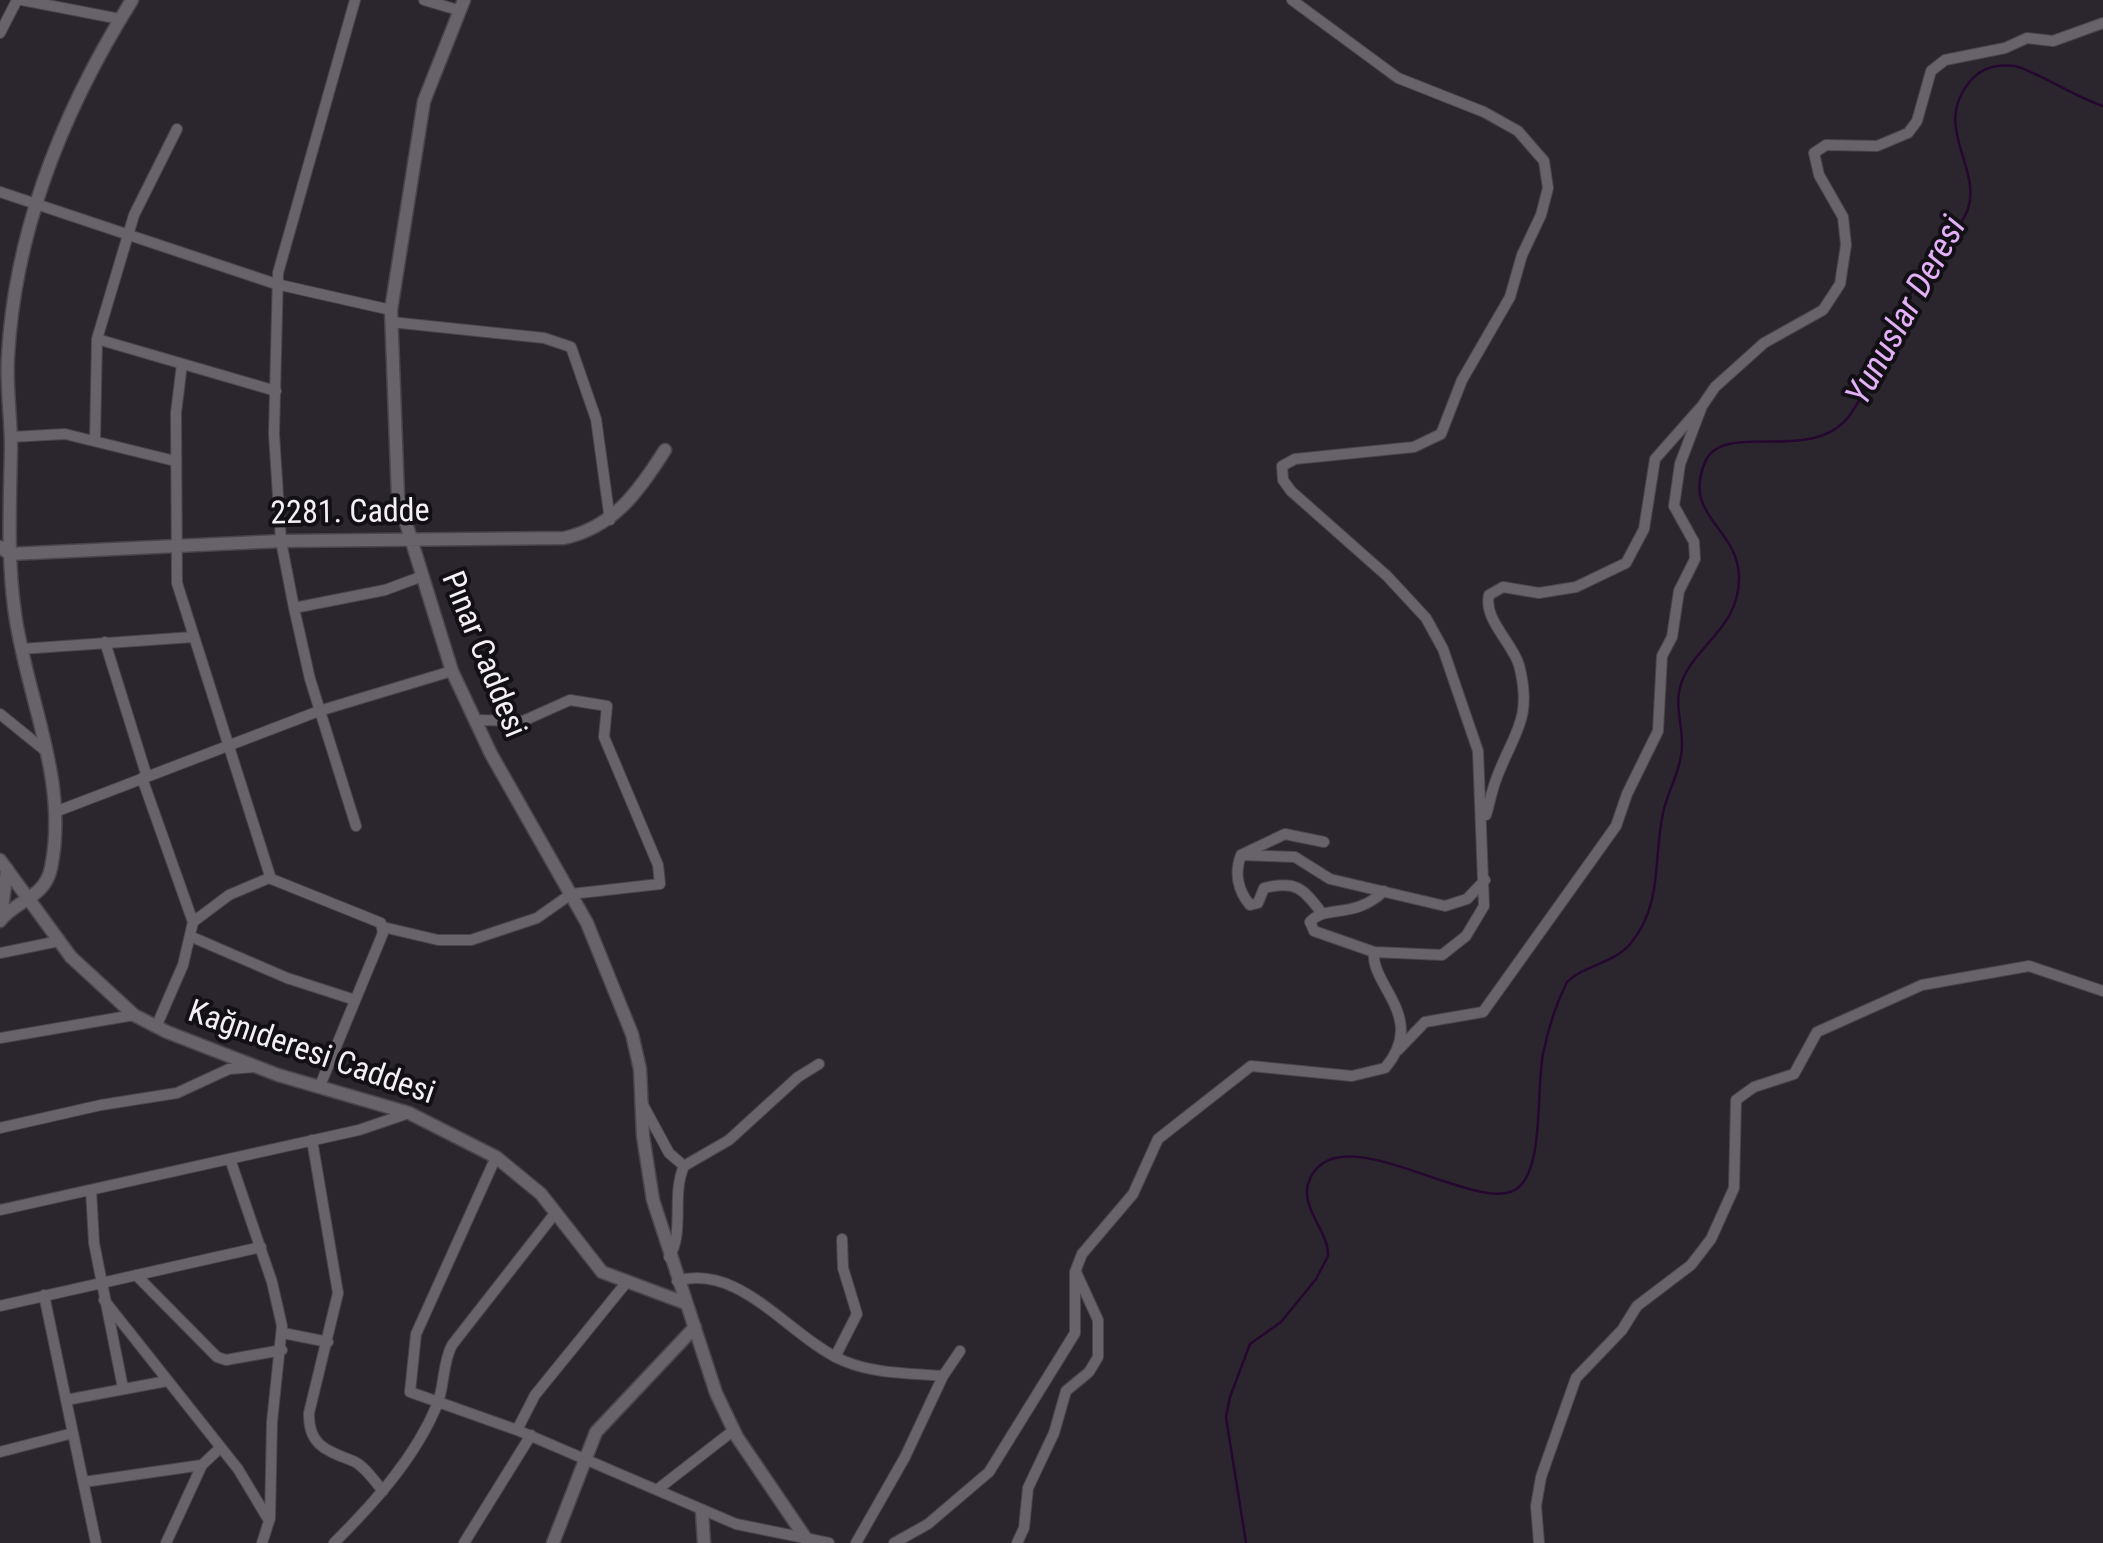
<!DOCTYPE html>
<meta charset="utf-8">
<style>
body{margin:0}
canvas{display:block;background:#2b262e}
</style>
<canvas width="2103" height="1543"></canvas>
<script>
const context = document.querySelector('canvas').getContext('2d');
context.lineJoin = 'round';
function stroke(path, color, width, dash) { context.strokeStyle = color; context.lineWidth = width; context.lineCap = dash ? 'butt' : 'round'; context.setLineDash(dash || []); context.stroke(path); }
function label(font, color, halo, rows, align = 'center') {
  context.font = font + ' "Roboto Condensed",sans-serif'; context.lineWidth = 8; context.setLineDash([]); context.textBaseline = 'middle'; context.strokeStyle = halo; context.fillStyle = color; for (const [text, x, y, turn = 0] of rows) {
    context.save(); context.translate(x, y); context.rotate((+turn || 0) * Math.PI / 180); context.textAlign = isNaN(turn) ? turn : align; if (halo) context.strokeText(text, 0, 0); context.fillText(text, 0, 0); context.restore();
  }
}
stroke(new Path2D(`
 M1246,1543L1226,1417L1230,1397L1250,1344L1281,1322L1316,1279L1328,1256C1329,1232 1301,1209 1308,1184C1332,1106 1483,1222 1519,1187C1544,1164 1536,1090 1543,1054C1548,1029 1556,1004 1567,982C1586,964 1614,964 1631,943C1663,904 1653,859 1663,813C1667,794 1678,775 1681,756C1686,730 1672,707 1682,681C1695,646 1740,627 1739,577C1738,526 1682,518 1705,462C1724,418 1816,468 1852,412C1880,369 1895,320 1920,276C1931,256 1962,228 1968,209C1982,166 1930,126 1972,79C1983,67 1998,64 2014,66C2033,69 2076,98 2103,106`), '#250730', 2.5);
const minor = new Path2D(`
 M22,0L120,19
 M355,0L278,273L274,434L281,541L294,608L310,679L356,826
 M424,0L458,10
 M0,33L17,0
 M0,192L276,284L391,310
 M391,322L544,338L571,347L596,419L610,520
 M97,339L276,391
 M182,364L176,413L177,583L271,879
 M11,437L65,434L175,461
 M95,441L97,339L134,215L177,129
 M294,608L385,590L420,577
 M105,642L147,777
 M21,649L193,637
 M0,714L47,752
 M142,778L193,922L183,965L156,1027
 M55,812L319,711L452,671
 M1486,815C1490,802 1492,789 1497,777C1514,732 1533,719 1519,665C1512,642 1483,619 1489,595L1503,587L1539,593L1576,587L1626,563L1644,529L1655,459L1701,407
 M1241,855L1295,857L1330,879L1445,906L1467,899L1485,880
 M1321,912C1303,888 1295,880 1264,888L1258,903L1250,905C1238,891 1234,873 1241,855L1285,834L1324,842
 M193,922L229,895L269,878L381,923L383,933L319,1088
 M383,927L438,940H471L537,918L571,894L660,884L658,865L604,737L607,706L570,700L523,721L475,720
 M192,937L287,978L355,1000
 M1374,952L1314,931L1310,922C1325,904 1354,920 1384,891
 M0,953L59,941
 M0,1038L134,1015
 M1398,1050L1425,1022L1483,1012L1616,826L1627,794L1658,731L1662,656L1672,637L1679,591L1695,559L1694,542L1674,506L1680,464L1702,406L1715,387L1764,343L1823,310L1840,284L1846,245L1843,217L1819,175L1814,153L1826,145L1877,146L1908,133L1917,121L1931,71L1945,60L2005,48L2027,38L2053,41L2103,23
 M642,1103L669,1153L684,1166
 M0,1128L101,1105L177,1093L229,1069L255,1067
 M312,1140L338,1293L309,1413C308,1446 328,1451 353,1461C365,1466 375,1482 383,1491
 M496,1157L416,1334L410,1392L517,1430L736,1524L829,1543
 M230,1159L272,1282L282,1326L272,1422L270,1518L262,1543
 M91,1190L94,1243L123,1388
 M0,1210L359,1130L409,1113
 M669,1257C685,1233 671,1195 684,1166L729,1140L798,1077L819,1064
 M136,1275L217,1357L226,1360L282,1350
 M677,1281C740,1262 790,1338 844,1361C875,1374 910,1373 943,1376
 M44,1295L96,1543
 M104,1300L238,1469L268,1519
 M0,1306L261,1247
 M283,1333L328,1342
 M835,1357L857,1314L843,1268L842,1239
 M66,1400L167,1381
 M517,1430L535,1395L626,1283
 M0,1452L73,1433
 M84,1482L202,1465L219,1449
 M658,1489L734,1430
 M166,1543L202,1465
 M334,1543C374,1503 415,1458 437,1405C445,1385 442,1364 452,1345L556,1212
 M464,1543L531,1435
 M856,1543L905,1457L943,1376L960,1351
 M894,1543L928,1524L989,1472L1075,1333V1272L1082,1254L1133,1194L1158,1139L1251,1066L1352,1076L1385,1068C1428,1018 1370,985 1374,952L1442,955L1466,936L1484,906L1478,751L1443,649L1426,618L1387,576L1291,491L1283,480L1282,466L1295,459L1414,447L1441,434L1462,380L1510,297L1522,255L1541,215L1548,188L1544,161L1518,131L1484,112L1398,78L1292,0
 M1017,1543L1024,1528L1028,1488L1054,1433L1066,1391L1089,1372L1098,1357V1320L1076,1272
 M1539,1543L1536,1506L1541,1477L1576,1378L1622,1330L1637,1306L1691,1265L1711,1239L1734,1188L1736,1100L1754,1087L1794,1074L1817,1032L1922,985L2029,966L2103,991`);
const tertiary = new Path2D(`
 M464,0L424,101L391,310L398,497L452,671L491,754L587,923L632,1034L640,1069L643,1136L653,1200L716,1393L737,1437L809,1543
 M0,547L10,554L281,541L564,538C614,527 639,491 665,450
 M0,860L71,957L134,1015L167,1032L278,1075L409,1113L496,1157L541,1194L602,1272L685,1303
 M1,917L7,869
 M0,921C16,900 45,898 51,868C69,781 27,699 15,614C7,559 10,503 11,447C11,417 6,386 8,356C15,229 65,107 132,0
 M702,1511L704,1543
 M553,1543L596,1432L695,1327`);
stroke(minor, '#4a454b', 12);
stroke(tertiary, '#4a454b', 15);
stroke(minor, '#68626b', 10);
stroke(tertiary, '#68626b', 12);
label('32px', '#f3eff4', '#121014', [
 ["2281. Cadde",350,514,-1],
 ["Pınar Caddesi",482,655,68],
 ["Kağnıderesi Caddesi",311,1054,19]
]);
label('italic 35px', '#e3b0f7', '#121014', [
 ["Yunuslar Deresi",1908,312,-61]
]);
</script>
